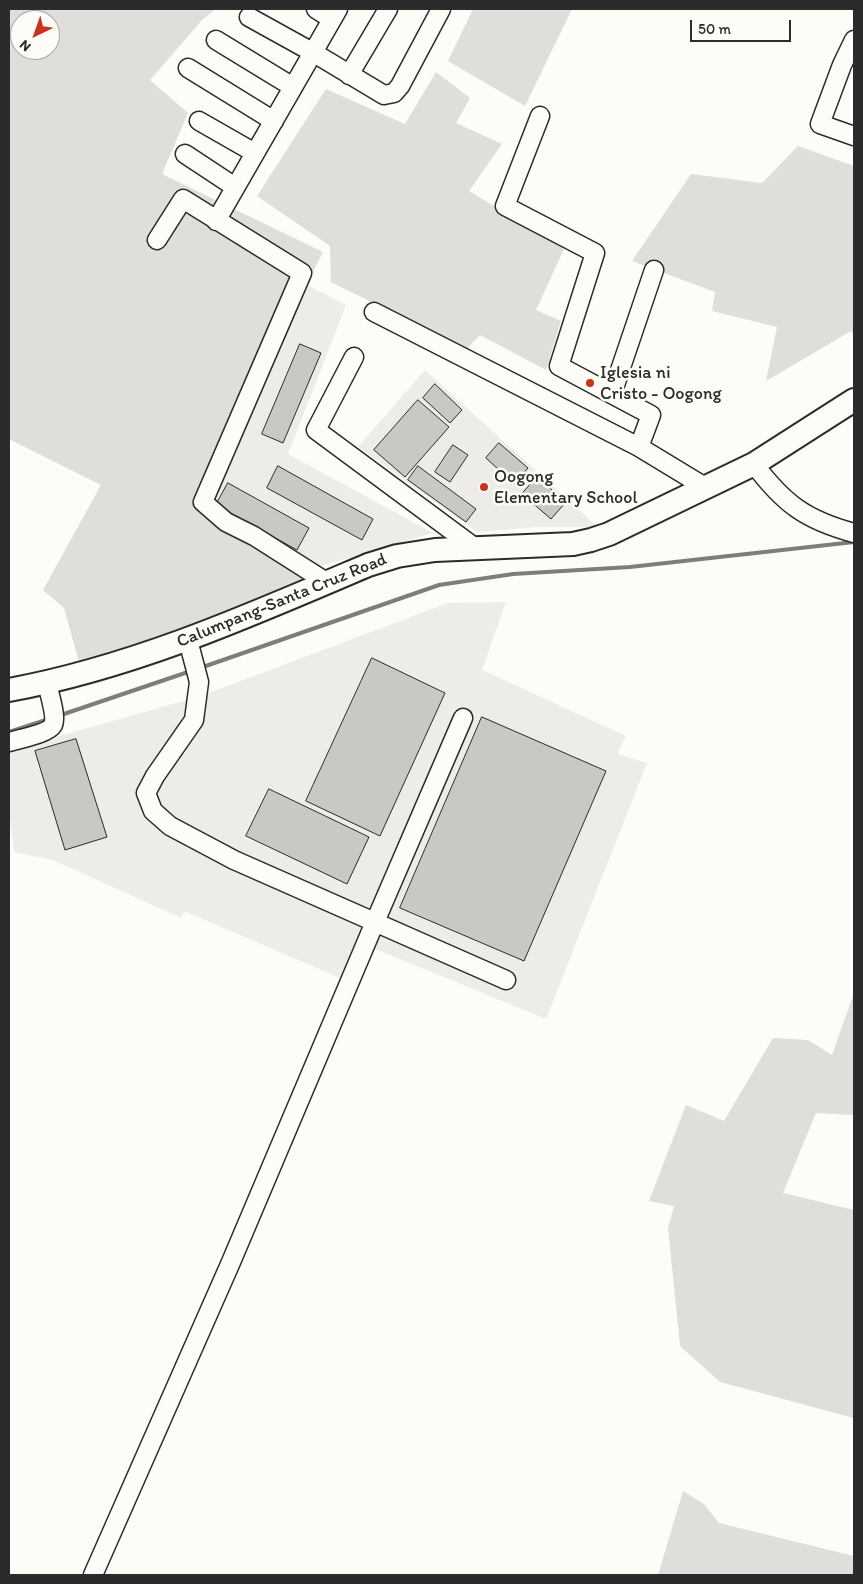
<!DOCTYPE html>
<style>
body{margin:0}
#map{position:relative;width:863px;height:1584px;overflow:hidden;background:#fdfcf7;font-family:Itim,sans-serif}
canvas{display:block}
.frame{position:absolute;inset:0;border:10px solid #2b2b2b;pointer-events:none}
.north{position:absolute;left:10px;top:10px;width:50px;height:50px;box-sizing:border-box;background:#fdfcf7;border:1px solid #a9a8a5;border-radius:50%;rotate:222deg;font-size:14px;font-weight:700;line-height:20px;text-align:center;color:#2b2b2b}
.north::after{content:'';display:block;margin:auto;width:18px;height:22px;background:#c8321e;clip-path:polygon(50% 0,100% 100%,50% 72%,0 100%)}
.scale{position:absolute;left:690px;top:20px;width:101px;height:22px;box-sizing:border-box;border:2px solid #2b2b2b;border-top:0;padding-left:6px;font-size:15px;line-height:18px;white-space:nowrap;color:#2b2b2b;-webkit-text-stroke:4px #fdfcf7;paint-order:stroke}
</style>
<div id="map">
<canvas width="863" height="1584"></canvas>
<div class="frame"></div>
<div class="north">N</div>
<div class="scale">50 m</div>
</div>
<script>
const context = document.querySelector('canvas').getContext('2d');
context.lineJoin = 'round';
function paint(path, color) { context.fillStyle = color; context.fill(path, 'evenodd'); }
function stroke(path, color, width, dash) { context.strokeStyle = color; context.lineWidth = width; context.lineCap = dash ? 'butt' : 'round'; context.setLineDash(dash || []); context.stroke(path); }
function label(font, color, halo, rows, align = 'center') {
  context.font = font + ' Itim,sans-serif'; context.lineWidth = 5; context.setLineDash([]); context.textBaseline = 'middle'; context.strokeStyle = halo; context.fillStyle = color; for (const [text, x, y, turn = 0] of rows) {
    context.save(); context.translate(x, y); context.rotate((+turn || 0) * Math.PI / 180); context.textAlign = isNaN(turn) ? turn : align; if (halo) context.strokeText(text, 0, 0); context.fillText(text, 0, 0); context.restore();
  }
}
paint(new Path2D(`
 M307,285L346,305L288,454L433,533L318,567L209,500Z
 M425,370L598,527H537L477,532L358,447Z
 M506,602L482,670L626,736L617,754L647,763L546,1019L356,941L340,978L184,911L181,918L53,860L14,852L9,809V750L198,697L448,603Z`), '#edece8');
paint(new Path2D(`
 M9,9H216L203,19L150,80L188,113L162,174L323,252L193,507L306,579L182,629L79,662L64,608L43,590L101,485L9,439ZM20,20H50V50H20Z
 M473,9H572L525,106L448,61Z
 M436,72L470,98L456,123L502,144L469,191L564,249L536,310L561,321L546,370L480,335L467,349L331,282L330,246L257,196L326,89L405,124Z
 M798,146L854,166V336L851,331L766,381L777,327L712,311L715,292L632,261L691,174L762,183Z
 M854,993V1115L816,1113L783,1193L854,1210V1418L720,1382L680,1346L668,1228L674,1206L649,1201L686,1105L724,1121L773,1038L808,1040L832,1055Z
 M683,1491L704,1504L719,1523L854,1556V1575H658Z`), '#dfdeda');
stroke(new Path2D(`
 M200,668L439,585L513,574L630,567L854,542
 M58,716L191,671
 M9,732L49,719`), '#7e7d7b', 4);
const building = new Path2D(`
 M300,344L321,353L283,443L262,434Z
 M435,384L462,410L450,423L423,398Z
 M418,400L449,427L405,477L374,450Z
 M499,443L528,468L514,484L486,458Z
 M453,445L468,455L450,482L435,472Z
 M278,466L373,519L362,540L267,488Z
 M418,466L476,509L466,522L408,480Z
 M537,477L566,502L551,519L522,494Z
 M228,483L309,528L297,550L216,505Z
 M372,658L445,693L380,836L306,801Z
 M482,717L606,771L524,961L400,908Z
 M76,739L107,837L65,850L35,751Z
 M269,789L369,837L347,884L246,836Z`);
paint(building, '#c9c8c4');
stroke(building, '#2b2b2b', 1);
const minor = new Path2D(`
 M316,9L332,19
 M249,17L314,53L384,95L394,93L400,86L441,9
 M216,40L293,87
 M854,40L842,65L820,124L854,136
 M188,68L274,121
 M349,75L388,9
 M540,116L505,206L595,253L559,366L651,415L639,447
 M199,121L255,153
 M185,154L235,187
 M216,221L338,9
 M157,240L183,199L302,273L203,502L226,522L254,536L328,583
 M374,312L639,447L705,487
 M354,357L316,430L474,547
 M612,394L654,270
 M754,464C784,504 806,520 854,533
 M188,640L199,682L194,720L155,776L146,793L153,811L170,826L234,860L506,980
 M9,742C18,739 48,734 53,725C57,717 49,693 47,683
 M93,1575L231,1262L375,922L463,718`);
const major = new Path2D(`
 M9,690C134,667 251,615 368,565L397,556L435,550L573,544L591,540L609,534L754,464L854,400`);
stroke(minor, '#2b2b2b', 21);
stroke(major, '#2b2b2b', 26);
stroke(minor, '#fdfcf7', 18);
stroke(major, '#fdfcf7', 22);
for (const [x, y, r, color] of [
 [590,383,5,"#c8321e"],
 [484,487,5,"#c8321e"]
]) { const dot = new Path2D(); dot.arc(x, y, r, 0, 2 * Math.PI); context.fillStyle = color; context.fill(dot); stroke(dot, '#fdfcf7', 2); }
label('18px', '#2b2b2b', '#fdfcf7', [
 ["Iglesia ni",600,373],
 ["Cristo - Oogong",600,394],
 ["Oogong",494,477],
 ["Elementary School",494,498]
], 'left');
label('18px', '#2b2b2b', '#fdfcf7', [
 ["Calumpang-Santa Cruz Road",282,601,-22]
]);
</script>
